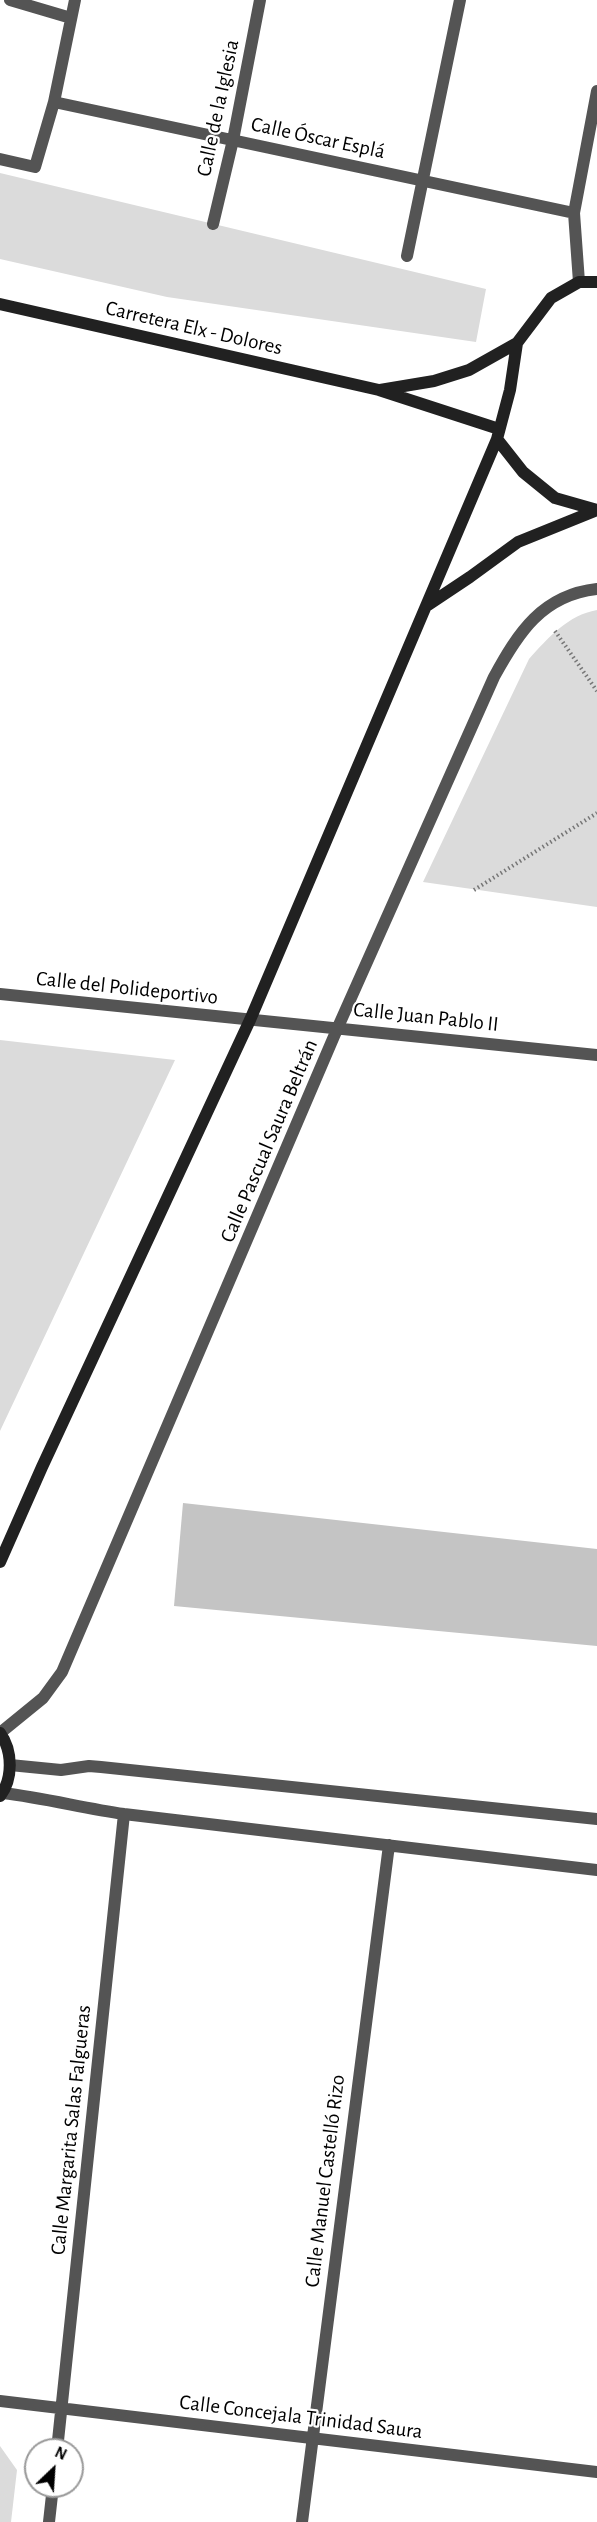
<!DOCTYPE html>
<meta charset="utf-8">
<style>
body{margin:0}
#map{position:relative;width:597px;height:2522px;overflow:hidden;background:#fff;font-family:"Alegreya Sans",sans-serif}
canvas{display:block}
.north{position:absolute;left:24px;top:2438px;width:60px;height:60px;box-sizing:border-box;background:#fff;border:2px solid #999;border-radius:50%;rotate:25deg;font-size:16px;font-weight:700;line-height:24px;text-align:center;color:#000}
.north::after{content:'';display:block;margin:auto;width:21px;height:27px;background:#000;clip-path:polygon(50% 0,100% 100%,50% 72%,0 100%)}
</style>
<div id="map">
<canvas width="597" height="2522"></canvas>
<div class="north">N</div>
</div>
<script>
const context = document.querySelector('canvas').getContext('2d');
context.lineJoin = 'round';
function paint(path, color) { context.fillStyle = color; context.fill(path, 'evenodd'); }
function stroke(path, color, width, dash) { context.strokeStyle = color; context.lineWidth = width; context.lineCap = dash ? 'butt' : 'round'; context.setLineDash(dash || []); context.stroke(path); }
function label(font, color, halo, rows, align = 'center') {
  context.font = font + ' "Alegreya Sans",sans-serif'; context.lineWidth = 4.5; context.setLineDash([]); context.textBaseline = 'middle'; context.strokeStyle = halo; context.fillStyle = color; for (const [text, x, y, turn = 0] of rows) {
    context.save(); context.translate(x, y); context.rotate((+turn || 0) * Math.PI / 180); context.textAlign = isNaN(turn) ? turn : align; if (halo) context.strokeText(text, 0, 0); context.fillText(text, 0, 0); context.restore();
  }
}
paint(new Path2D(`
 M0,173L486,289L476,342L167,297L0,259Z
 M597,610V907L423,882L529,659C548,638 568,615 597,610Z
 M0,1040L175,1060L0,1431Z
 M0,2446L17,2470L11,2522H0Z`), '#dbdbdb');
paint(new Path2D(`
 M183,1503L597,1549V1646L174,1606Z`), '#c4c4c4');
stroke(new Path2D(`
 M555,631L597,691
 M474,890L597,813`), '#767676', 4, [1.5, 3]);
stroke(new Path2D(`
 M10,0L71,18
 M54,102L574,213
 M0,159L35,167L54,102L75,0
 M213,224L233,140L260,0
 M407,256L460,0
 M579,282L574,213L597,91
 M0,994L597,1055
 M0,1733L43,1698L62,1672L338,1027L494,677C518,633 542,595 597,589
 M10,1765L61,1770L89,1766L101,1767L597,1819
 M3,1793C44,1798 83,1808 124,1814L597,1870
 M0,2401L597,2472
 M57,2450L124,1814
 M49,2522L53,2486
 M302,2522L389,1845`), '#545454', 12);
stroke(new Path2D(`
 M597,282H579L551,298L517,343L510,390L497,439L523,472L555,498L597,510
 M0,304L379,390L499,429
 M380,390L434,381L469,370L517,343
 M428,605L470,577L518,542L597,510
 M0,1562L42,1467L250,1020L497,439
 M0,1733C13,1751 13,1779 0,1796`), '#212121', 12);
label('21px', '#000', '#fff', [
 ["Calle de la Iglesia",218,108,-78],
 ["Calle Óscar Esplá",318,138,12],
 ["Carretera Elx - Dolores",194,328,13],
 ["Calle del Polideportivo",127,988,6],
 ["Calle Juan Pablo II",426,1017,6],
 ["Calle Pascual Saura Beltrán",269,1141,-67],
 ["Calle Margarita Salas Falgueras",71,2130,-84],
 ["Calle Manuel Castelló Rizo",325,2181,-83],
 ["Calle Concejala Trinidad Saura",301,2417,7]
]);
</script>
